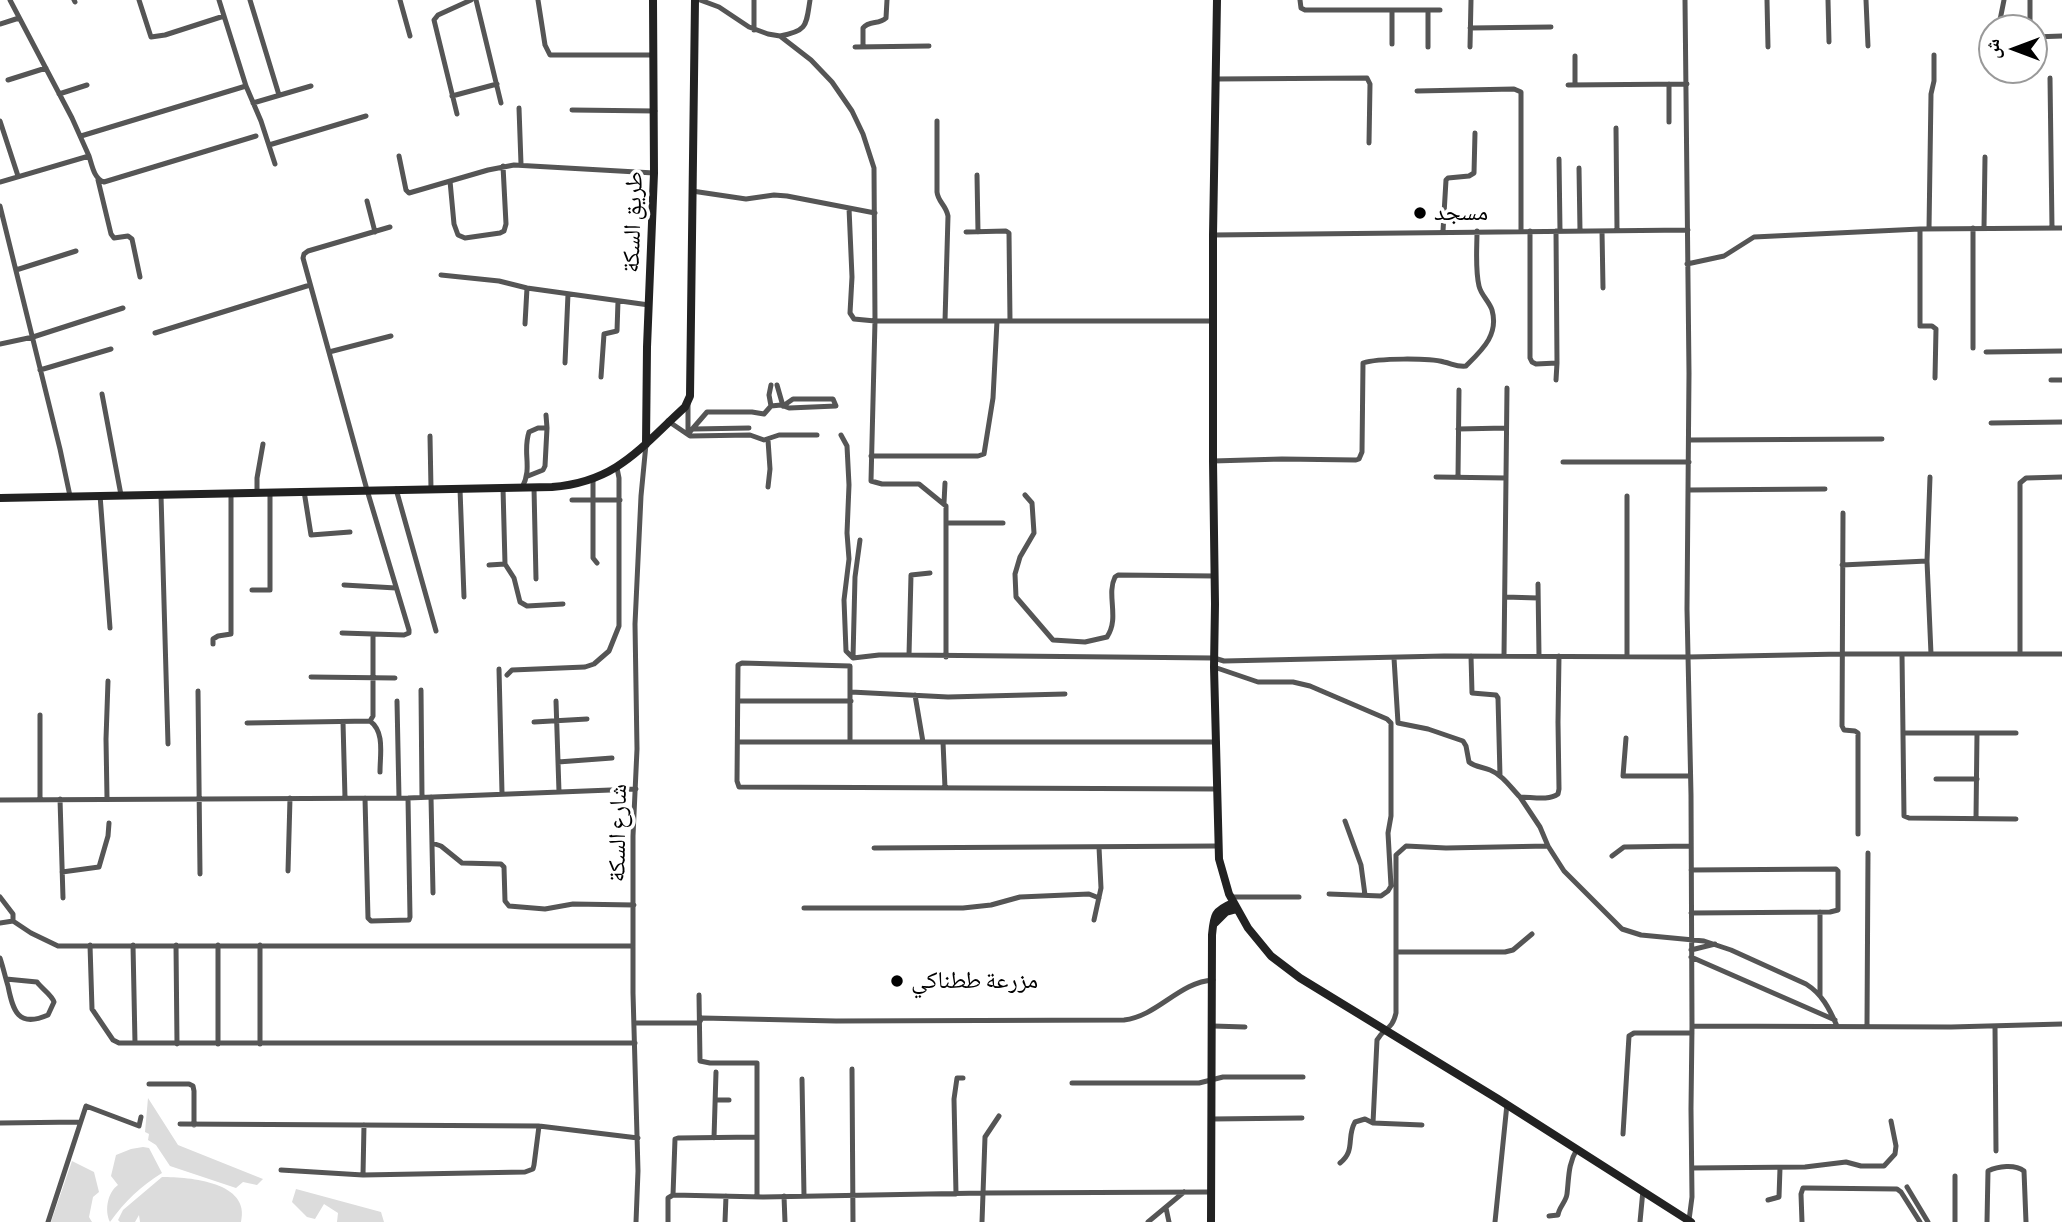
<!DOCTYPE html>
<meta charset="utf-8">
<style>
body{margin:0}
#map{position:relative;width:2062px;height:1222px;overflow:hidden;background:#fff;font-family:"Alegreya Sans","Noto Naskh Arabic",sans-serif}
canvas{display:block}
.north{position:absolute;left:1978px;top:14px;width:70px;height:70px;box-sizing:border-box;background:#fff;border:2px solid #999;border-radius:50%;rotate:270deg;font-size:19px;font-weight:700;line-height:28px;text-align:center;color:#000}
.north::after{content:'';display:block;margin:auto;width:24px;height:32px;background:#000;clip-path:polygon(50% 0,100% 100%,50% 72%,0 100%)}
</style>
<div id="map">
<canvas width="2062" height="1222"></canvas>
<div class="north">ش</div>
</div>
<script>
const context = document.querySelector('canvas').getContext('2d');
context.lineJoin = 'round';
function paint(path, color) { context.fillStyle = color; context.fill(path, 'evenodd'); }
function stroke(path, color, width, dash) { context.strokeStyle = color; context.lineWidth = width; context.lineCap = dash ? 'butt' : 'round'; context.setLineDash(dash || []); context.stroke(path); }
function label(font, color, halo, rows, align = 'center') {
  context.font = font + ' "Alegreya Sans","Noto Naskh Arabic",sans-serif'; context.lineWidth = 7; context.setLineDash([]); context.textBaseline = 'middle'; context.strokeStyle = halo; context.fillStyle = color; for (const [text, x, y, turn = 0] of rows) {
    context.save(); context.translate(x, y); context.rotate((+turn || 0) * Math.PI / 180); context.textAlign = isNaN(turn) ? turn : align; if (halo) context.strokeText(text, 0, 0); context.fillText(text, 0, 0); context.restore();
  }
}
paint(new Path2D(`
 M148,1098L178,1145L263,1179L257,1185L243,1182L236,1188L170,1166L156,1145L148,1140L149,1134L145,1132Z
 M143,1147L149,1148L162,1173C141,1186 125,1201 110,1222C104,1210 108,1192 118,1185L111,1176L116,1155L131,1149Z
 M72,1161L94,1172L99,1192L93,1197L89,1217L92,1222H51Z
 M162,1177C190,1177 251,1182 241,1222H140L139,1215L135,1222H120L118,1220L123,1210Z
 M296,1189L381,1212L384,1222H337L338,1213L324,1204L315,1219L307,1217L292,1202Z`), '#dcdcdc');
stroke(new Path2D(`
 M74,0L75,2
 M139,0L151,37L165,35L224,16
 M219,0L246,86L261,121L275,164
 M250,0L279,95
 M400,0L410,36
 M476,0L501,103
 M538,0L545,45L550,55H653
 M700,0L719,7L749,27L768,34L780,36L811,60L832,82L852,111L863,134L874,168L875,321H1214
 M754,0V30
 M1300,0L1301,8L1305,10H1440
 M1685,0L1689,373L1687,609L1691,795L1692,1026L1691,1109L1692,1197L1689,1220
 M1767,0L1768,47
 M1828,0L1829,42
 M1866,0L1868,46
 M2030,0V28
 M1392,10V44
 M1428,10V47
 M0,24L19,18
 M1999,25L2004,0
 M1470,28L1551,27
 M780,36C808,31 806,25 810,0
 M2034,37L2062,36
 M855,47L929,46
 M863,47V28C869,20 879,25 886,18L887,0
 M1470,47L1471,0
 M1575,56V84
 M2050,78L2052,228
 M1216,79L1367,78L1370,84L1369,143
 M8,80L46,68
 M1669,84V122
 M1568,85L1687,84
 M1417,91L1514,89L1521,92V231
 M59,94L87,85
 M452,96L497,84
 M253,103L311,86
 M519,108L521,164
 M572,110L655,111
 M457,114L434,20L438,15L471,0
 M0,121L18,176
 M937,121V192C938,202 946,205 948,216L945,321
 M1616,128L1617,230
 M81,136L246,86
 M269,145L366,116
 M89,156C92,165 94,179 104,182L256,136
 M399,156L406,190L409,193L488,170L514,165L654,173
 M1559,159L1560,231
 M1579,168L1580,231
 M977,175L978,232
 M98,180L111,234L114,238L128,236L132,239L140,277
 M450,181L454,224L458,235L465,238L500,233L504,231L506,224L503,166
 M0,182L89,156L72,118L10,0
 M692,191L746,199L774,195L787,196L875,213
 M367,201L375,232
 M0,206L60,449L70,496
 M849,208L852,277L850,313L854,319L875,321L871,481L882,484H919L946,506V657
 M1984,228L1985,157
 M1920,229V326H1932L1936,329L1935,378
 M1929,229L1931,94L1934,81V55
 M1443,231L1446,180L1448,178L1469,176L1474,173L1475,133
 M1530,231V358L1532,362L1536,364L1557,363L1556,231
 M1602,231L1603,288
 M966,232L1006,231L1009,233L1010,321
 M1213,235L1688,230
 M1687,264L1724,256L1754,237L1920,229L2062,228
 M16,270L76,251
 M441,275L499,281L527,288L649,305
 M525,324L527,288
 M155,333L310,285
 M0,344L33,337L123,308
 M1973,348V228
 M329,352L391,336
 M1986,352L2062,351
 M565,363L568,294
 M40,370L111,349
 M601,377L604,334L617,331L618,301
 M1556,380L1557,363
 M2051,380H2062
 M102,394L121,495
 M771,406L769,395L771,385
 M668,421L690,436L750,435L764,440L779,435H817
 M1991,423L2062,422
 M694,429L749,428
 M1458,429L1506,428
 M688,434L707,412H752L764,414L771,406L781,405L789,408L836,406L833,399H793L783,406L777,385
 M688,434V404
 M841,435L847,446L849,485L847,533L849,559L844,600L846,651L853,658L879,655H909L1214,658L1224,661L1444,656L1688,657L1842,654H2062
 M430,436L431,489
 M1689,440L1882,439
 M871,456H978L984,454L993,398L997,321
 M1213,461L1282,459L1356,460L1359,459L1362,452L1363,363C1378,358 1429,358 1444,362C1453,364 1457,367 1466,366C1482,350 1499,335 1492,310C1489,301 1481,295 1479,286C1475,269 1477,249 1477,231
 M1563,462H1689
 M528,476L543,470L545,466L547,428L546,415
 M1436,477L1506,478
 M1458,477L1459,390
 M1930,477L1927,561L1931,654
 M593,479V558L597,563
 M768,487L770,469L768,440
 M503,488L505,564L514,578L520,602L527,606L563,604
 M522,488C533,467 522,453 529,432L538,428H547
 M534,488L536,579
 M396,489L436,631
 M460,489L464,597
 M1689,490L1825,489
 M304,491L311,535L350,532
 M257,492V478L263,444
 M100,495L110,628
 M161,495L168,744
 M1025,495L1032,503L1034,533L1020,557L1015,574L1016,597L1053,640L1085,642L1107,637C1120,618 1106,595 1115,577L1118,575L1215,576
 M1627,496V656
 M572,500H620
 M944,503L945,483
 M1843,513L1842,726L1844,730L1855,731L1858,733V834
 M947,523H1003
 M489,565L505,564
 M1842,565L1927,561
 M1538,584L1539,656
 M344,585L396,588
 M252,590H270V492
 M1505,597L1538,598
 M342,633L404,635L409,633V630L367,490L303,258L304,254L308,251L390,227
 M213,644V639L218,636L231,634V493
 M1902,654L1904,816L1909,818L2016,819
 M2020,654V483L2026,478L2062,477
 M909,655L911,575L930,573
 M1471,656L1472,693L1496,695L1498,698L1500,776
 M1504,656L1507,388
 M853,658L855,577L860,540
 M1394,658L1398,723L1428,729L1463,741L1466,746L1469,762C1475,767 1483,767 1490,770C1503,775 1511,788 1520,797C1532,797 1549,801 1558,794L1559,789L1558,722L1559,656
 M1214,667L1258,682H1293L1310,686L1387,719L1391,723V816L1388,833L1391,886L1388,891L1381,896L1329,894
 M499,669L502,793
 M507,675L512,670L585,667L594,664L609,651L619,626V478L617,468
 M311,677L395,678
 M421,690L422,797
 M198,691L200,874
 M851,692L948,697L1065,694
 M915,695L923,742
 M397,701L399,798
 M556,701L559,792
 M738,701H851
 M370,721C385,732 380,754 380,772
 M343,722L345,798
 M534,722L587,719
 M247,723L370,721L373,716V634
 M1903,733H2016
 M1626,738L1623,776H1690
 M738,742H1217
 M850,742V666L742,663L738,665L737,781L739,787L1217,789
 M943,742L945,788
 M558,762L612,758
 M1936,779H1977
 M431,797L433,893
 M107,798L106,739L108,681
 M365,798L368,918L371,921L409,920L410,917L408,798
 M40,799V715
 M60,799L63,898
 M0,800L408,798L636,789
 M1976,818L1977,733
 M1345,821L1361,865L1365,895
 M432,843L441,846L462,863L501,864L504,867L505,901L509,906L545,909L573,904L634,905
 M1548,846L1564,871L1622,929L1641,935L1704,941L1731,950L1806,984C1822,994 1829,1008 1837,1026
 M874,848L1218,846
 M1612,856L1624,847L1690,846
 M1691,870L1836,869L1838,871V910L1830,912L1691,913
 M288,871L290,798
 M62,872L99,867L108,836L109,823
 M0,897L13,914V921
 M1230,897H1299
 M804,908H963L991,905L1020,897L1089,894L1099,898
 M1094,920L1101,888L1099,847
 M0,923L13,921L31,933L58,946H633
 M90,945L92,1009L113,1040L119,1043H635
 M133,945L135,1043
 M176,945L177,1044
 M218,945V1044
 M260,945V1044
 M1691,950L1715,944
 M1397,952H1505L1513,950L1532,934
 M1691,957L1835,1020
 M0,958C3,967 5,976 8,986C13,1011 18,1028 48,1015L54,1002C52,995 42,989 37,982L6,979
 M699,995L700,1061L710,1063H757V1197
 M1820,995V912
 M634,1023H699L702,1018L836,1021L1124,1020C1158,1016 1179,982 1213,980
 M1867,1025L1868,853
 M1213,1026L1245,1027
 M1692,1026L1951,1027L2062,1024
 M1995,1026L1996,1151
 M852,1069L853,1222
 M802,1079L804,1196
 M1072,1083H1199L1223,1077H1303
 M149,1084H189L193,1086L194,1091V1125
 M716,1100H729
 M1212,1119L1302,1118
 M0,1123L79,1122
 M1373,1123L1422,1125
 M180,1124L539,1126L638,1138
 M1623,1134L1629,1036L1634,1033H1692
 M714,1138L716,1072
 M1340,1163C1356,1150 1346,1138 1355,1122L1365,1119L1373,1123L1377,1040C1384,1027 1392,1031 1396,1013V855L1406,846L1446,848L1548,846L1540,827L1520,797
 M1692,1168L1805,1167L1846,1162L1861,1166H1884L1895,1154L1896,1146L1891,1121
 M281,1170L363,1175L525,1172L533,1169L534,1165L539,1126
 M363,1175L364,1125
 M1955,1176V1222
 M1907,1187L1928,1222
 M956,1194L954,1099L957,1078H963
 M673,1195L675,1139L678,1138L756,1137
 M784,1196L785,1222
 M1768,1200L1779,1197L1780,1168
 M1166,1208L1169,1222
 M1549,1216L1558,1215C1559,1207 1566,1202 1567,1194C1569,1177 1568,1164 1577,1149
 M48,1222L86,1106L139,1126L141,1117
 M636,1222L638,1171L633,993V836L637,749L635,624L641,496L646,444
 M668,1222V1198L673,1195L763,1197L983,1193L1211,1192
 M725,1222L726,1196
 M982,1222L985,1137L999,1116
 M1148,1222L1184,1192
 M1495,1222L1507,1104
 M1640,1222L1643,1190
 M1802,1222L1801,1194L1803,1188H1806L1897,1189L1901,1192L1920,1222
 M1987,1222L1988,1171C1998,1166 2015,1164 2024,1171L2026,1222`), '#555', 5);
stroke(new Path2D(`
 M1217,0L1213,235V461L1215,604L1214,667L1219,859L1229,894L1248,928L1271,956L1300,978L1498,1099L1691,1222
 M646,444L647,347L654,173L653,0
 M0,498L552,487C617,482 641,447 685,407L690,396L695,0
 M1215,923L1226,912L1237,909
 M1211,1222L1212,935C1214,915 1214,911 1233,903`), '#222', 8);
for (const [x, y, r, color] of [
 [1420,213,7,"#000"],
 [897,981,7,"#000"]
]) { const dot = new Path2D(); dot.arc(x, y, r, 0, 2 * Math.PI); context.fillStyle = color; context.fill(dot); stroke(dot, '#fff', 2.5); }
label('24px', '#000', '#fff', [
 ["مسجد",1434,213],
 ["مزرعة ططناكي",911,981]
], 'left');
label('24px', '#000', '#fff', [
 ["طريق السكة",633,222,-88],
 ["شارع السكة",618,833,-89]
]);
</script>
